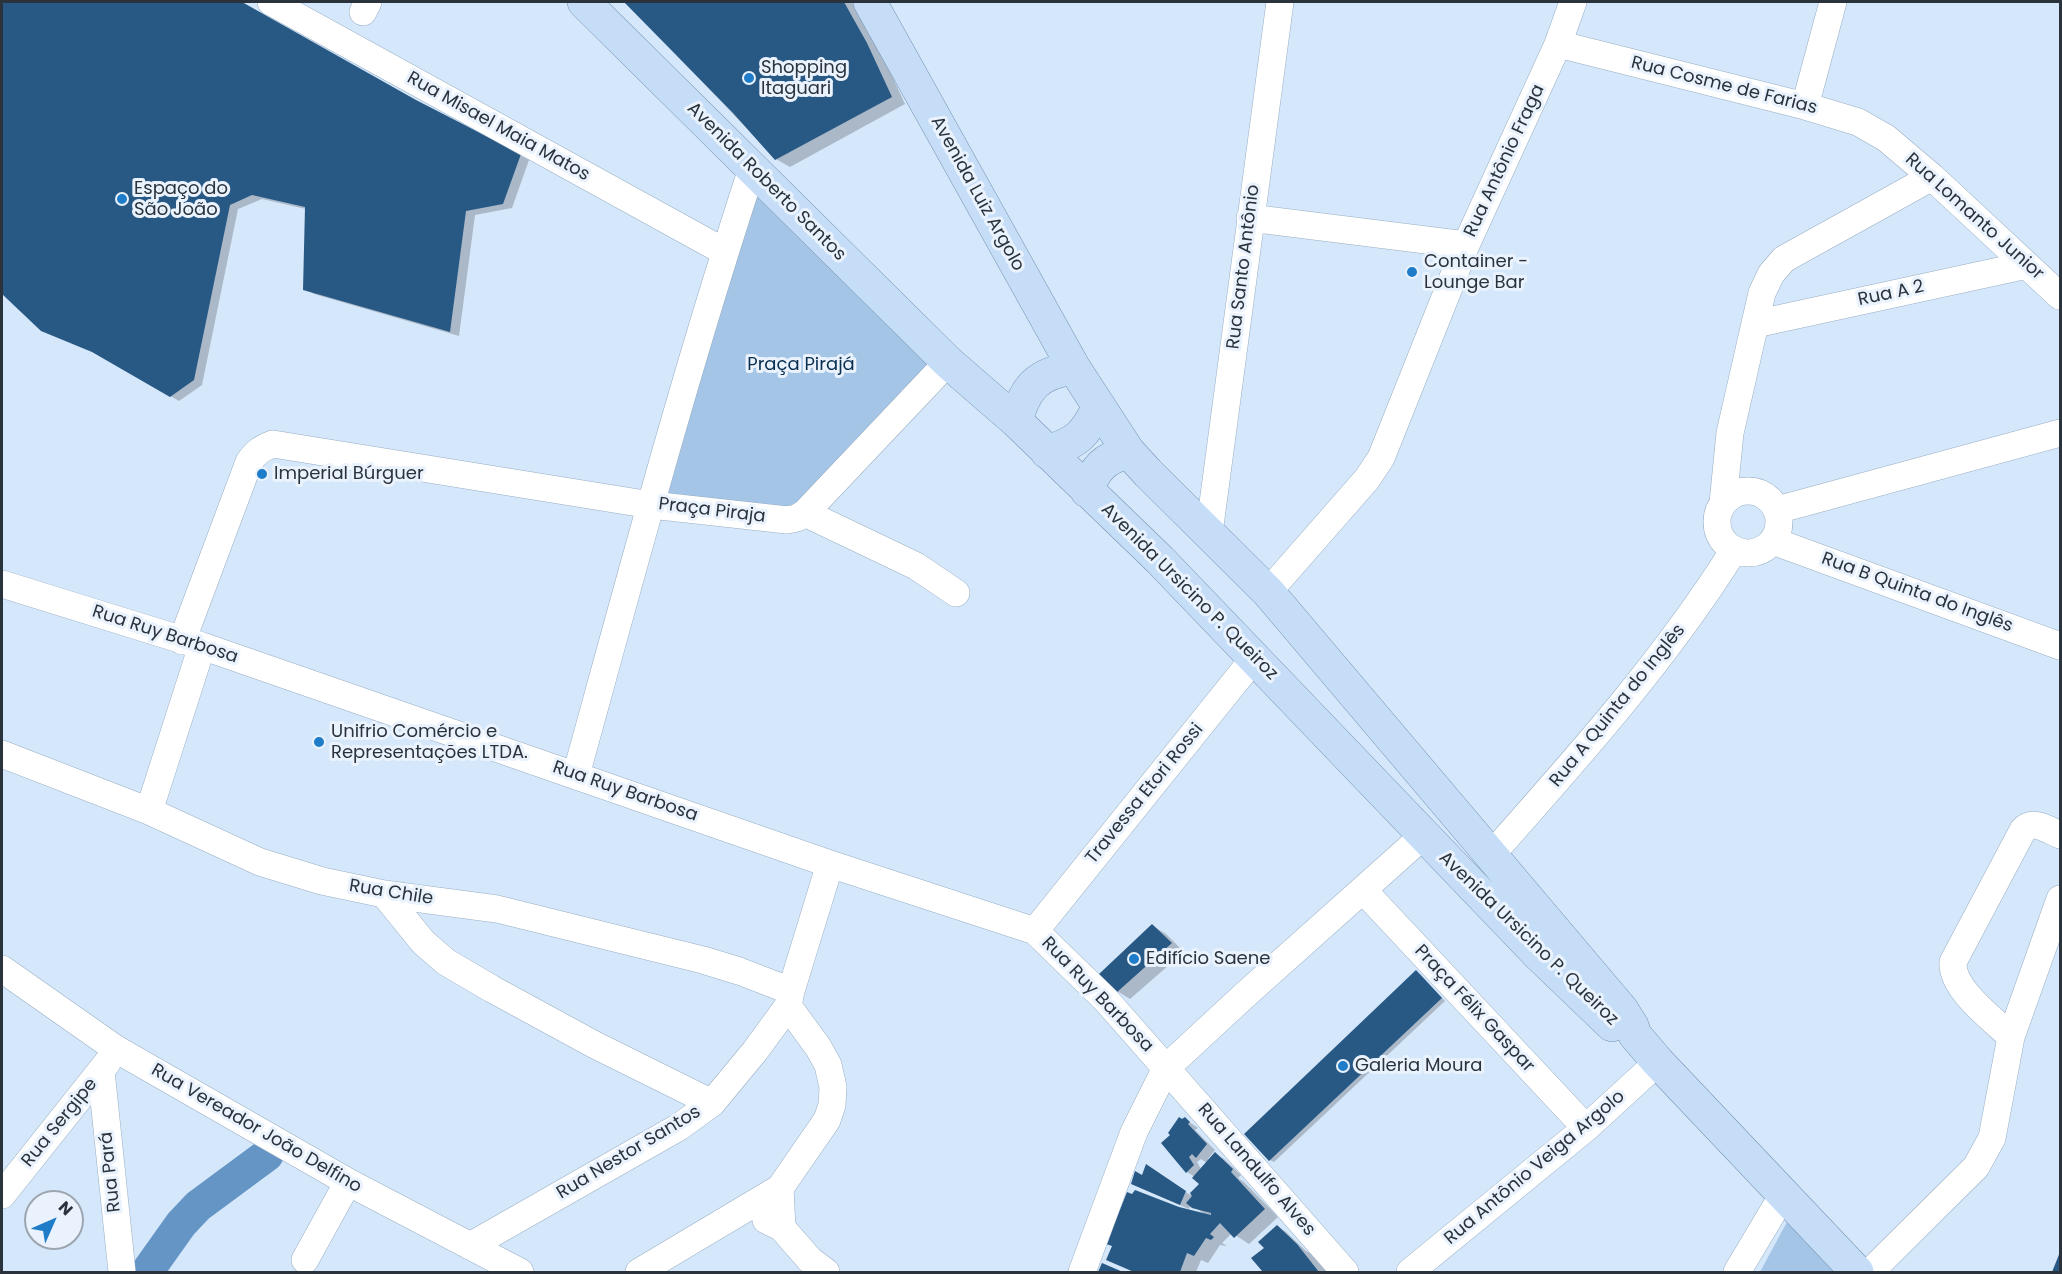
<!DOCTYPE html>
<meta charset="utf-8">
<style>
body{margin:0}
#map{position:relative;width:2062px;height:1274px;overflow:hidden;background:#d5e7fa;font-family:Poppins,sans-serif}
canvas{display:block}
.frame{position:absolute;inset:0;border:3px solid #2a333c;pointer-events:none}
.north{position:absolute;left:24px;top:1190px;width:60px;height:60px;box-sizing:border-box;background:#eaf3fd;border:2px solid #9da6b0;border-radius:50%;rotate:45deg;font-size:16px;font-weight:700;line-height:24px;text-align:center;color:#2a333c}
.north::after{content:'';display:block;margin:auto;width:21px;height:27px;background:#1e7cc8;clip-path:polygon(50% 0,100% 100%,50% 72%,0 100%)}
</style>
<div id="map">
<canvas width="2062" height="1274"></canvas>
<div class="frame"></div>
<div class="north">N</div>
</div>
<script>
const context = document.querySelector('canvas').getContext('2d');
context.lineJoin = 'round';
function paint(path, color) { context.fillStyle = color; context.fill(path, 'evenodd'); }
function stroke(path, color, width, dash) { context.strokeStyle = color; context.lineWidth = width; context.lineCap = dash ? 'butt' : 'round'; context.setLineDash(dash || []); context.stroke(path); }
function label(font, color, halo, rows, align = 'center') {
  context.font = font + ' Poppins,sans-serif'; context.lineWidth = 6; context.setLineDash([]); context.textBaseline = 'middle'; context.strokeStyle = halo; context.fillStyle = color; for (const [text, x, y, turn = 0] of rows) {
    context.save(); context.translate(x, y); context.rotate((+turn || 0) * Math.PI / 180); context.textAlign = isNaN(turn) ? turn : align; if (halo) context.strokeText(text, 0, 0); context.fillText(text, 0, 0); context.restore();
  }
}
paint(new Path2D(`
 M752,169L948,362L805,513L651,505Z
 M1787,1222L1837,1272H1760Z`), '#a4c5e6');
paint(new Path2D(`
 M2,2H237L415,101L529,160L512,208L475,215L459,336L314,294L305,289L306,209L262,199L238,209L202,385L179,401L102,356L42,329L2,292Z
 M626,2H852L881,52L905,104L790,167L776,159Z
 M1153,926L1166,934L1184,952L1130,999L1117,991Z
 M1420,974L1445,1001L1274,1162L1270,1160L1246,1134Z
 M1185,1119L1198,1128L1195,1130L1215,1150L1208,1159L1210,1161L1216,1154L1224,1159L1241,1175L1238,1178L1244,1182L1278,1217L1249,1244L1232,1233L1222,1243L1227,1246L1220,1245L1208,1263L1201,1260L1196,1272H1133L1108,1259L1179,1209L1206,1215L1191,1205L1189,1209L1141,1188L1143,1177L1155,1171L1190,1195L1201,1184L1195,1177L1187,1172L1183,1120ZM1201,1159L1207,1163L1201,1169L1197,1162Z
 M1277,1226L1286,1232L1306,1251L1315,1256L1328,1272H1262L1265,1270L1266,1248Z`), '#0003');
stroke(new Path2D(`
 M149,1272V1269L181,1224L198,1206L267,1155`), '#6495c5', 33);
paint(new Path2D(`
 M2,2H242L416,100L521,154L503,204L466,211L450,332L303,290L305,207L252,195L230,205L194,380L170,397L92,352L41,331L2,294Z
 M624,2H844L867,43L892,97L775,160L733,113Z
 M1152,924L1172,943L1116,993L1098,975Z
 M1416,970L1442,998L1269,1161L1244,1134Z
 M1179,1117L1182,1119L1185,1117L1190,1122L1188,1124L1207,1144L1196,1158L1192,1154L1189,1157L1194,1165L1186,1173L1161,1143L1170,1135L1168,1133Z
 M1215,1152L1233,1169L1231,1172L1265,1209L1234,1238L1220,1223L1210,1234L1214,1237L1211,1240L1206,1238L1194,1256L1187,1253L1180,1272H1134L1106,1260L1112,1246L1106,1244L1127,1192L1132,1194L1135,1190L1179,1207L1211,1215V1213L1192,1208L1186,1203L1192,1196L1190,1193L1199,1184L1192,1178Z
 M1146,1164L1186,1191L1180,1205L1131,1184L1135,1171L1142,1175Z
 M1277,1225L1297,1244L1319,1272H1260L1262,1271L1251,1258L1264,1248L1258,1242Z
 M2060,1252V1272H2052Z
 M1102,1263L1123,1272H1098Z`), '#285884');
const minor = new Path2D(`
 M271,2L725,252
 M363,12L368,2
 M1558,44L1805,106L1858,122L1886,138L1932,177L2060,296
 M1805,106L1833,2
 M1250,218L1466,245
 M1755,324L2027,265
 M1717 522a31 31 0 1 1 62 0a31 31 0 1 1-62 0Z
 M1723,503L1730,433L1762,293L1771,274L1784,259L1932,177
 M1777,510L2060,433
 M805,513L916,566L956,593
 M1209,533L1280,2
 M1773,541L2060,646
 M2,584L202,646L830,864L1035,931L1106,1000L1345,1272
 M1268,592L1367,479L1381,458L1466,245L1558,44L1573,2
 M182,641L249,462C256,452 262,448 273,444L651,505L787,520L797,518L805,513L948,362
 M2,754L149,811L260,862L322,881L384,894L497,909L703,960L739,971L791,991
 M576,775C632,572 686,369 752,169
 M149,811L202,646
 M1492,854C1578,757 1665,660 1734,550
 M1363,890L1586,1128
 M384,894L423,942L446,962L492,989L595,1045L712,1103
 M1035,931L1255,657
 M2,969L116,1049L348,1182L520,1272
 M2011,1037C1993,1019 1951,989 1953,962L2023,830C2033,819 2049,830 2060,835
 M101,1071L122,1272
 M2,1195L107,1063
 M766,1220L782,1228L810,1260L826,1272
 M782,1228L780,1188L827,1120L832,1105L833,1087L828,1065L818,1047L788,1006
 M470,1246L679,1127L712,1103L755,1051L788,1006L791,991L830,864
 M305,1260L348,1182
 M639,1272L780,1188
 M1082,1272L1134,1132L1166,1068L1246,994L1423,836
 M1410,1272L1586,1128L1658,1062
 M1737,1272L1783,1195
 M1870,1272L1976,1167L1992,1138L2011,1037L2060,899`);
const major = new Path2D(`
 M584,2L948,362L1016,421L1160,560L1538,954L1612,1025
 M870,2L1074,368L1128,451L1148,473L1268,592L1622,1010L1632,1026L1635,1035L1658,1062L1857,1272
 M1016,421C1025,387 1038,373 1074,368
 M1047,452C1077,443 1086,434 1099,406
 M1087,491C1096,466 1104,460 1128,451`);
stroke(minor, '#98aec4', 28);
stroke(major, '#7593b2', 34);
stroke(minor, '#fff', 27);
stroke(major, '#c5ddf7', 33);
for (const [x, y, r, color] of [
 [749,78,6,"#1e7cc8"],
 [122,199,6,"#1e7cc8"],
 [1412,272,6,"#1e7cc8"],
 [262,474,6,"#1e7cc8"],
 [319,742,6,"#1e7cc8"],
 [1134,959,6,"#1e7cc8"],
 [1343,1066,6,"#1e7cc8"]
]) { const dot = new Path2D(); dot.arc(x, y, r, 0, 2 * Math.PI); context.fillStyle = color; context.fill(dot); stroke(dot, '#eaf3fd', 2); }
label('18px', '#2a333c', '#eaf3fd', [
 ["Shopping",761,68],
 ["Itaguari",761,89],
 ["Espaço do",134,189],
 ["São João",134,210],
 ["Container -",1424,262],
 ["Lounge Bar",1424,283],
 ["Imperial Búrguer",274,474],
 ["Unifrio Comércio e",331,732],
 ["Representações LTDA.",331,753],
 ["Edifício Saene",1146,959],
 ["Galeria Moura",1355,1066]
], 'left');
label('18px', '#2a333c', '#eaf3fd', [
 ["Rua Cosme de Farias",1724,86,14],
 ["Rua Misael Maia Matos",498,127,29],
 ["Rua Antônio Fraga",1505,161,-65],
 ["Avenida Roberto Santos",766,182,45],
 ["Avenida Luiz Argolo",977,194,61],
 ["Rua Lomanto Junior",1974,217,42],
 ["Rua Santo Antônio",1244,267,-83],
 ["Rua A 2",1891,294,-12],
 ["Praça Piraja",712,511,7],
 ["Avenida Ursicino P. Queiroz",1189,592,45],
 ["Rua B Quinta do Inglês",1917,593,20],
 ["Rua Ruy Barbosa",165,635,18],
 ["Rua A Quinta do Inglês",1618,706,-51],
 ["Rua Ruy Barbosa",625,792,19],
 ["Travessa Etori Rossi",1145,794,-51],
 ["Rua Chile",391,893,9],
 ["Avenida Ursicino P. Queiroz",1528,939,44],
 ["Rua Ruy Barbosa",1097,995,46],
 ["Praça Félix Gaspar",1474,1009,47],
 ["Rua Sergipe",60,1123,-51],
 ["Rua Vereador João Delfino",256,1129,30],
 ["Rua Nestor Santos",629,1153,-31],
 ["Rua Antônio Veiga Argolo",1535,1168,-40],
 ["Rua Landulfo Alves",1256,1170,49],
 ["Rua Pará",111,1172,-96]
]);
label('18px', '#092e4f', '#eaf3fd', [
 ["Praça Pirajá",801,365]
]);
</script>
